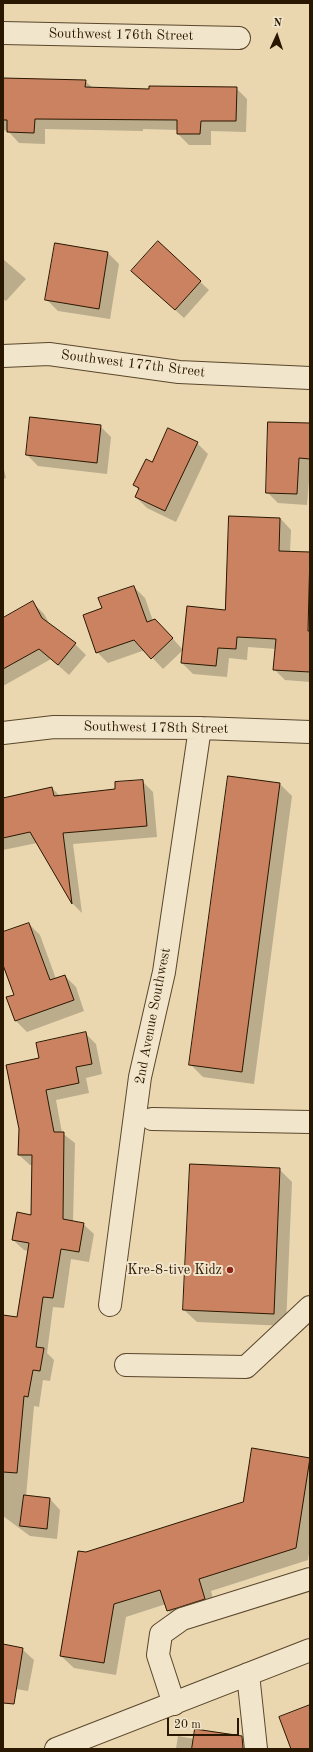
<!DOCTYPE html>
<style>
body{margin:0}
#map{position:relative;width:313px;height:1752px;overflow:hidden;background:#ead7af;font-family:"Old Standard TT",serif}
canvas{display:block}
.frame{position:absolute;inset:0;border:4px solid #2a1700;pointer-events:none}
.north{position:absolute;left:257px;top:16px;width:40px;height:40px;-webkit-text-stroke:3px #f1e5cb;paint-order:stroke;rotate:3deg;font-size:11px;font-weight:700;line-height:16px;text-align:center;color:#2a1700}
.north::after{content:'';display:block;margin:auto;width:14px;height:18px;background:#2a1700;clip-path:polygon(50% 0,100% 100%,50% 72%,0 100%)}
.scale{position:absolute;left:167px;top:1718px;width:72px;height:18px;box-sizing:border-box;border:2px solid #2a1700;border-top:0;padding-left:5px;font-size:12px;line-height:14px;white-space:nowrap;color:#2a1700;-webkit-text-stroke:3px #f1e5cb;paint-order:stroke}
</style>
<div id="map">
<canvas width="313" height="1752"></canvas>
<div class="frame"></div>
<div class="north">N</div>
<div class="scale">20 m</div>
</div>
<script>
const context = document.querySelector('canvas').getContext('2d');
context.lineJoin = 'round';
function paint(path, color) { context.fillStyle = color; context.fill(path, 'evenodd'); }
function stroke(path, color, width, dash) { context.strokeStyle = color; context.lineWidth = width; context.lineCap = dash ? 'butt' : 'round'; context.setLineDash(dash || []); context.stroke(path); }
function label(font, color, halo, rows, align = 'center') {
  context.font = font + ' "Old Standard TT",serif'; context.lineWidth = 4; context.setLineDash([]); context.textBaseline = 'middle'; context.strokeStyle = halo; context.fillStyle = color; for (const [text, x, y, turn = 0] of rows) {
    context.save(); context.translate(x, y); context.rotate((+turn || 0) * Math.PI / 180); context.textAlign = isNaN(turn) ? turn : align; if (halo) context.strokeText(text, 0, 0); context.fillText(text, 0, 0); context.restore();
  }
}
paint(new Path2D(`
 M3,78L85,81L93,88L150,90L236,88L247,99L246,132L211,131V145H189L178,134V130L143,129V131L45,129V144L19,143L8,131L3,130Z
 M158,243L209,290L184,318L141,279Z
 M108,253L119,264L110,319L58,311L47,300Z
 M3,259L26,279L6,301L3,299Z
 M310,424V469L307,505L278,503L267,492Z
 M100,426L111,437L107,474L38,466L27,455Z
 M197,443L208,454L176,522L147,508L136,497L139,490L135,485L152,463Z
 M3,465L6,478L3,479Z
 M280,518L291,530L290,552L310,553V682L285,680L274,669L276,649L248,647L247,660L229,658L227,677L193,674L182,663L226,611Z
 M134,587L145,598L153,621L166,631L183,650L163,669L145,650L108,663L97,652L103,609Z
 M33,603L44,614L50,625L75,644L86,655L69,675L51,659L3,686V619Z
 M229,777L280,784L292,796L254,1084L203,1077L190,1064Z
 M142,781L153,792L157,837L73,844L82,913L73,904L37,843L3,850V799L52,788L60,796L116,790Z
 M29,924L40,935L56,979L65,976L76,987L84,1011L27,1032L16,1021L15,996Z
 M86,1034L96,1044L102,1074L86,1078L89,1093L56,1100L62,1133L75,1143L73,1222L83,1224L94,1234L89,1262L71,1259L64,1308L53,1307L47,1353L54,1360L50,1381L43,1380L39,1407L34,1406L26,1497L50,1499L60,1510L57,1539L30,1536L3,1516V1316L18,1318L28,1251L24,1250L13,1240L32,1216L33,1165H30L19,1155L40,1059Z
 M279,1169L292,1182L286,1326L197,1322L184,1310Z
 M309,1458L310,1547L308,1560L211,1591L216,1611L181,1623L168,1610L166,1604L126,1617L116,1675L74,1668L61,1656L86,1553L244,1503Z
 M3,1645L22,1649L34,1660L28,1691L4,1687L3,1693Z
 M196,1730L233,1734L244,1745L243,1749H176L178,1736L195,1739Z`), '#0003');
const building = new Path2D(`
 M3,78L86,80L85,87L149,89V86L237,87L236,121H201L200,134H177V120L35,119L34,133L7,132V120H3Z
 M158,241L201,281L175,310L131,271Z
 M55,243L108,252L99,309L45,300Z
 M30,417L101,425L97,463L26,455Z
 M268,422L310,423V459L299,458L297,494L266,493Z
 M168,428L198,442L165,511L135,497L139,488L133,485L146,459L152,462Z
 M229,516L280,518L279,551L310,552L308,631H310V672L273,670L276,639L237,637L236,649L218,648L216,666L181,663L187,606L225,610Z
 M134,586L147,622L155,619L173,638L151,659L134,640L96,653L83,615L102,608L98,598Z
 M33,601L42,618L76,643L58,665L39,649L3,669V618Z
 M228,776L280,783L242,1072L189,1065Z
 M143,780L147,826L63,833L72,904L30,832L3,838V798L52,787L54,796L115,789V782Z
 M29,923L50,980L65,975L74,1000L15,1021L6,997L14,995L3,965V932Z
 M86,1032L92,1064L76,1067L79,1083L46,1090L54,1132H64L63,1219L84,1223L79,1252L61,1249L53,1298L43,1297L36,1347L44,1348L40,1371L33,1370L28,1397L24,1396L17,1473L3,1472V1315L17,1317L29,1243L12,1240L17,1212L31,1215L32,1155H18L19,1129L6,1065L39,1058L36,1043Z
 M190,1164L280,1168L274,1314L183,1310Z
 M252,1448L310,1458L296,1548L199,1579L205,1599L177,1608L167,1611L160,1590L114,1604L104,1663L60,1656L78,1551L86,1552L243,1502Z
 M24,1495L50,1498L47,1529L20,1526Z
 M3,1644L23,1648L14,1704L3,1703Z
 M310,1705V1749H291L279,1717Z
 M195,1729L242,1736L243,1749H192Z`);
paint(building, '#ca8261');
stroke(building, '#2a1700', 1);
const minor = new Path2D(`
 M3,33L239,38
 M3,356L49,354L179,372L310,378
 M3,733L54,727L200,728L310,732
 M152,1119L310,1122
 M110,1305L140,1077L164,972L200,728
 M126,1365L246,1367L310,1307
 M248,1674L256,1749
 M174,1704L158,1655L161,1634L182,1619L310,1579
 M56,1749L310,1650`);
stroke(minor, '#5a472c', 24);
stroke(minor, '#f1e5cb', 22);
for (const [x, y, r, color] of [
 [230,1270,4,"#8f2418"]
]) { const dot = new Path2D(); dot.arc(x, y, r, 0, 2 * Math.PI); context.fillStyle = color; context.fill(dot); stroke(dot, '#f1e5cb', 1.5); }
label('14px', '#2a1700', '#f1e5cb', [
 ["Southwest 176th Street",121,35,1],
 ["Southwest 177th Street",133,364,7],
 ["Southwest 178th Street",156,728,1],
 ["2nd Avenue Southwest",153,1016,-79]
]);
label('14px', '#2a1700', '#f1e5cb', [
 ["Kre-8-tive Kidz",222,1270]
], 'right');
</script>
